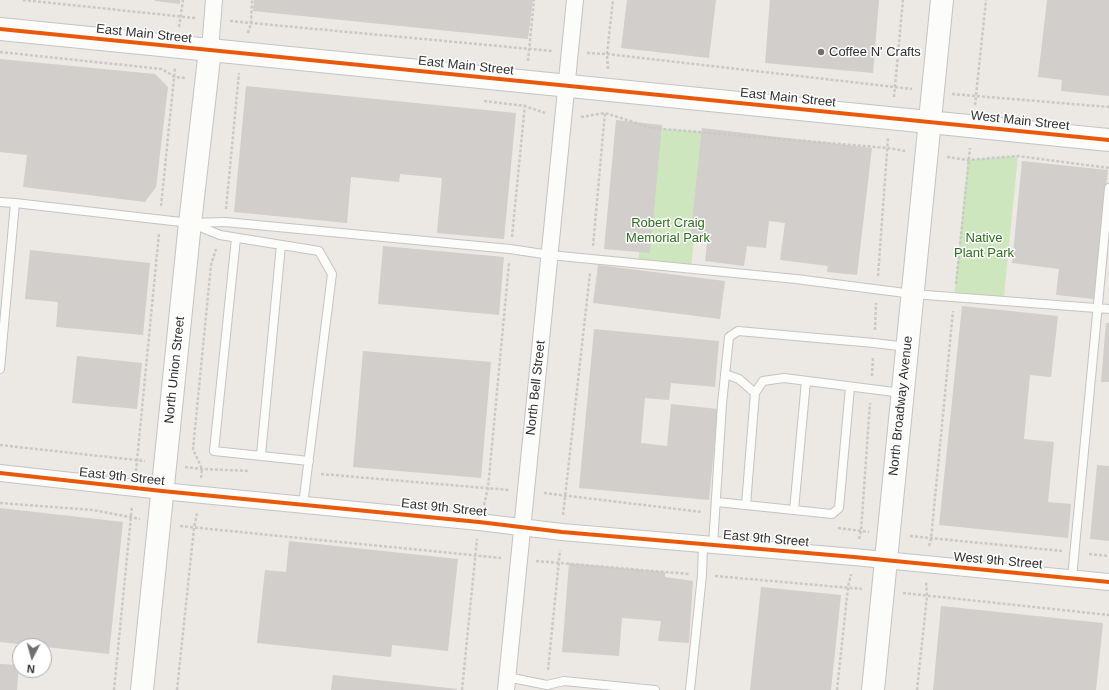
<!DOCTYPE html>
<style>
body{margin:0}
#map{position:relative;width:1109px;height:690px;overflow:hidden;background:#ece8e4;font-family:Helvetica,sans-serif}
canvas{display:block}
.north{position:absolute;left:12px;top:638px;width:40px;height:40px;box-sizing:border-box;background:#fff;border:1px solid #ababab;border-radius:50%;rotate:186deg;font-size:11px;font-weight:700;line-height:16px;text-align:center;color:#2e2e2e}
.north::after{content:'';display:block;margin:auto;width:14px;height:18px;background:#706f6e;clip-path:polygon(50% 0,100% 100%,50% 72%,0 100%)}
</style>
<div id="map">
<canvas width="1109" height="690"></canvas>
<div class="north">N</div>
</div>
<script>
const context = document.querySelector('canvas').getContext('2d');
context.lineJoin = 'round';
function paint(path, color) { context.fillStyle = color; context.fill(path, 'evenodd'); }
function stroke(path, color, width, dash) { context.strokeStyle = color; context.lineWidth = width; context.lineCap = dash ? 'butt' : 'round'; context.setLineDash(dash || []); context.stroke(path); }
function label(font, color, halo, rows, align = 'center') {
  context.font = font + ' Helvetica,sans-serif'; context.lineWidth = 3; context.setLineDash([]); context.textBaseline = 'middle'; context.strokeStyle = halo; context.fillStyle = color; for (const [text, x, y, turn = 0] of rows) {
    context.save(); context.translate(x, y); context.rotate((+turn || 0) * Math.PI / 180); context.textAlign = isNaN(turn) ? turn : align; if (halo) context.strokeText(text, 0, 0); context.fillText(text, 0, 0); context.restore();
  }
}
paint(new Path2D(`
 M652,128L703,132L691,270L638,265Z
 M1018,156L1003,305L954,297L968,160Z`), '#cee6be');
paint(new Path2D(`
 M155,0H180V4L155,1Z
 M254,0H533L528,39L253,11Z
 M627,0H716L709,58L621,48Z
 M770,0H879L873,73L765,63Z
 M1047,0H1109V96L1061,91L1062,80L1038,77Z
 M0,59L155,74L168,87L156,187L145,202L23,187L27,155L0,152Z
 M246,86L516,113L504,239L437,233L442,178L400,174L399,182L351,177L347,223L234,212Z
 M616,120L662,125L650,253L604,249Z
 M702,128L872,148L857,275L827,272L828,266L780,260L785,223L769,221L766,248L747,246L744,266L705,261L707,243L690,240Z
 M1022,161L1108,170L1094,299L1056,295L1059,269L1012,263Z
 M383,246L504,257L499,315L378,304Z
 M30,250L150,263L143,335L56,327L58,302L25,299Z
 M598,265L725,281L720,319L593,303Z
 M962,306L1058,316L1051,377L1030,375L1024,439L1054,442L1048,502L1071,504L1068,538L939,525Z
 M1106,323H1109V382H1101Z
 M594,329L719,341L715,387L671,383L669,400L645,398L641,443L667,446L671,404L718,409L709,500L579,488Z
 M363,351L491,362L481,478L353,467Z
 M77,356L142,363L137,409L72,403Z
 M1097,465L1109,466V541L1090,539Z
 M0,508L123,522L109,654L0,642Z
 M289,541L458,559L448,651L392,645L391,657L257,643L265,570L286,572Z
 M569,563L665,572V577L693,581L689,643L658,641L661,621L622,618L619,656L562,652Z
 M761,587L841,595L831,690H750Z
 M941,606L1103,623L1096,690H933Z
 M0,664L19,665L17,690H0Z
 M333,675L457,689V690H331Z`), '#d1cecb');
const lane = new Path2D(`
 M0,202L15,203
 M193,224L220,235L319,251L332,274L303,505
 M236,238L214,451L309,461
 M0,369L15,203L190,223L225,222L510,249L550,255L796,279L913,294L1109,309
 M725,374L739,379L755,393
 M261,455L281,245
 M717,502L832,514L839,508L850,387
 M746,505L755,393L763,381L784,378L902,393
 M794,510L806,381
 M713,545L722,404L729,337L738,331L874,343L907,347
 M1072,578L1109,188
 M507,677L547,685L564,681L655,690
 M690,690L702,575L703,544`);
const street = new Path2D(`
 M210,50L214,0
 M0,473L162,491L479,522L562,532L854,557L1109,582
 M506,690L575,0`);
const secondary = new Path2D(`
 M0,29L1109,140
 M142,690L190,223L210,50
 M873,690L942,0`);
stroke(lane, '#c5c4c5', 10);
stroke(street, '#c5c4c5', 18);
stroke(secondary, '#c5c4c5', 24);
stroke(new Path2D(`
 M23,0L195,18
 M230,21L552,51
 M179,27L183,0
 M248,33L251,23L252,0
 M0,52L162,69L175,77L186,78
 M587,53L607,54L912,89
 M528,61L534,0
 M608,69L607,54L613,0
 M952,94L1109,107
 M894,97L903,0
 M484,101L525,106L545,113
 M975,105L986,0
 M581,117L605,113L652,128L887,148L906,151
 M947,157L968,160L1018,156L1109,168
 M161,206L175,68
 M226,209L239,73
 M512,237L525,104
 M593,246L605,112
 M878,276L888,138
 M956,284L970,148
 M875,330L876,303
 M872,376L873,357
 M0,445L145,461
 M185,467L202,469L250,471
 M136,471L159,233
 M321,474L509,490
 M201,478L202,469L193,449L211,265L216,249
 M544,493L702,512
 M0,503L93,510L140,519
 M484,505L488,488L509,263
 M563,515L590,273
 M180,526L501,558
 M838,528L869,532
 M910,536L1062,551
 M859,539L861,531L870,403
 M929,546L931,539L953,311
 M1089,554L1109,556
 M536,561L689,574
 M715,576L862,589
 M903,593L1109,615
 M548,670L560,550
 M114,690L132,506
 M177,690L194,528L197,513
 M462,690L477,539
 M837,690L848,587L851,574
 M917,690L927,596L926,581`), '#c9c9c8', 2.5, [3, 2]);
stroke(lane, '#fcfcfb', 8);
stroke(street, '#fcfcfb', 16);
stroke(secondary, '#fcfcfb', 22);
stroke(new Path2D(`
 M0,29L1109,140
 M0,473L162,491L479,522L562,532L854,557L1109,582`), '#e8590c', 4);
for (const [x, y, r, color] of [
 [821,52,4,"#706f6e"]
]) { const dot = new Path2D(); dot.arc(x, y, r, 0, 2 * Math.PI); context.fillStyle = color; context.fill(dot); stroke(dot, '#fff', 1.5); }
label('13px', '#2e2e2e', '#fff', [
 ["East Main Street",144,34,6],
 ["East Main Street",466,66,6],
 ["East Main Street",788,98,6],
 ["West Main Street",1020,121,6],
 ["North Union Street",175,370,-84],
 ["North Bell Street",536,388,-84],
 ["North Broadway Avenue",901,406,-84],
 ["East 9th Street",122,477,6],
 ["East 9th Street",444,508,6],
 ["East 9th Street",766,539,5],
 ["West 9th Street",998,561,5]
]);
label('13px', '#2e2e2e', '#fff', [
 ["Coffee N' Crafts",829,52]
], 'left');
label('13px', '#2c6e1b', '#fff', [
 ["Robert Craig",668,223],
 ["Memorial Park",668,238],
 ["Native",984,238],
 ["Plant Park",984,253]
]);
</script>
